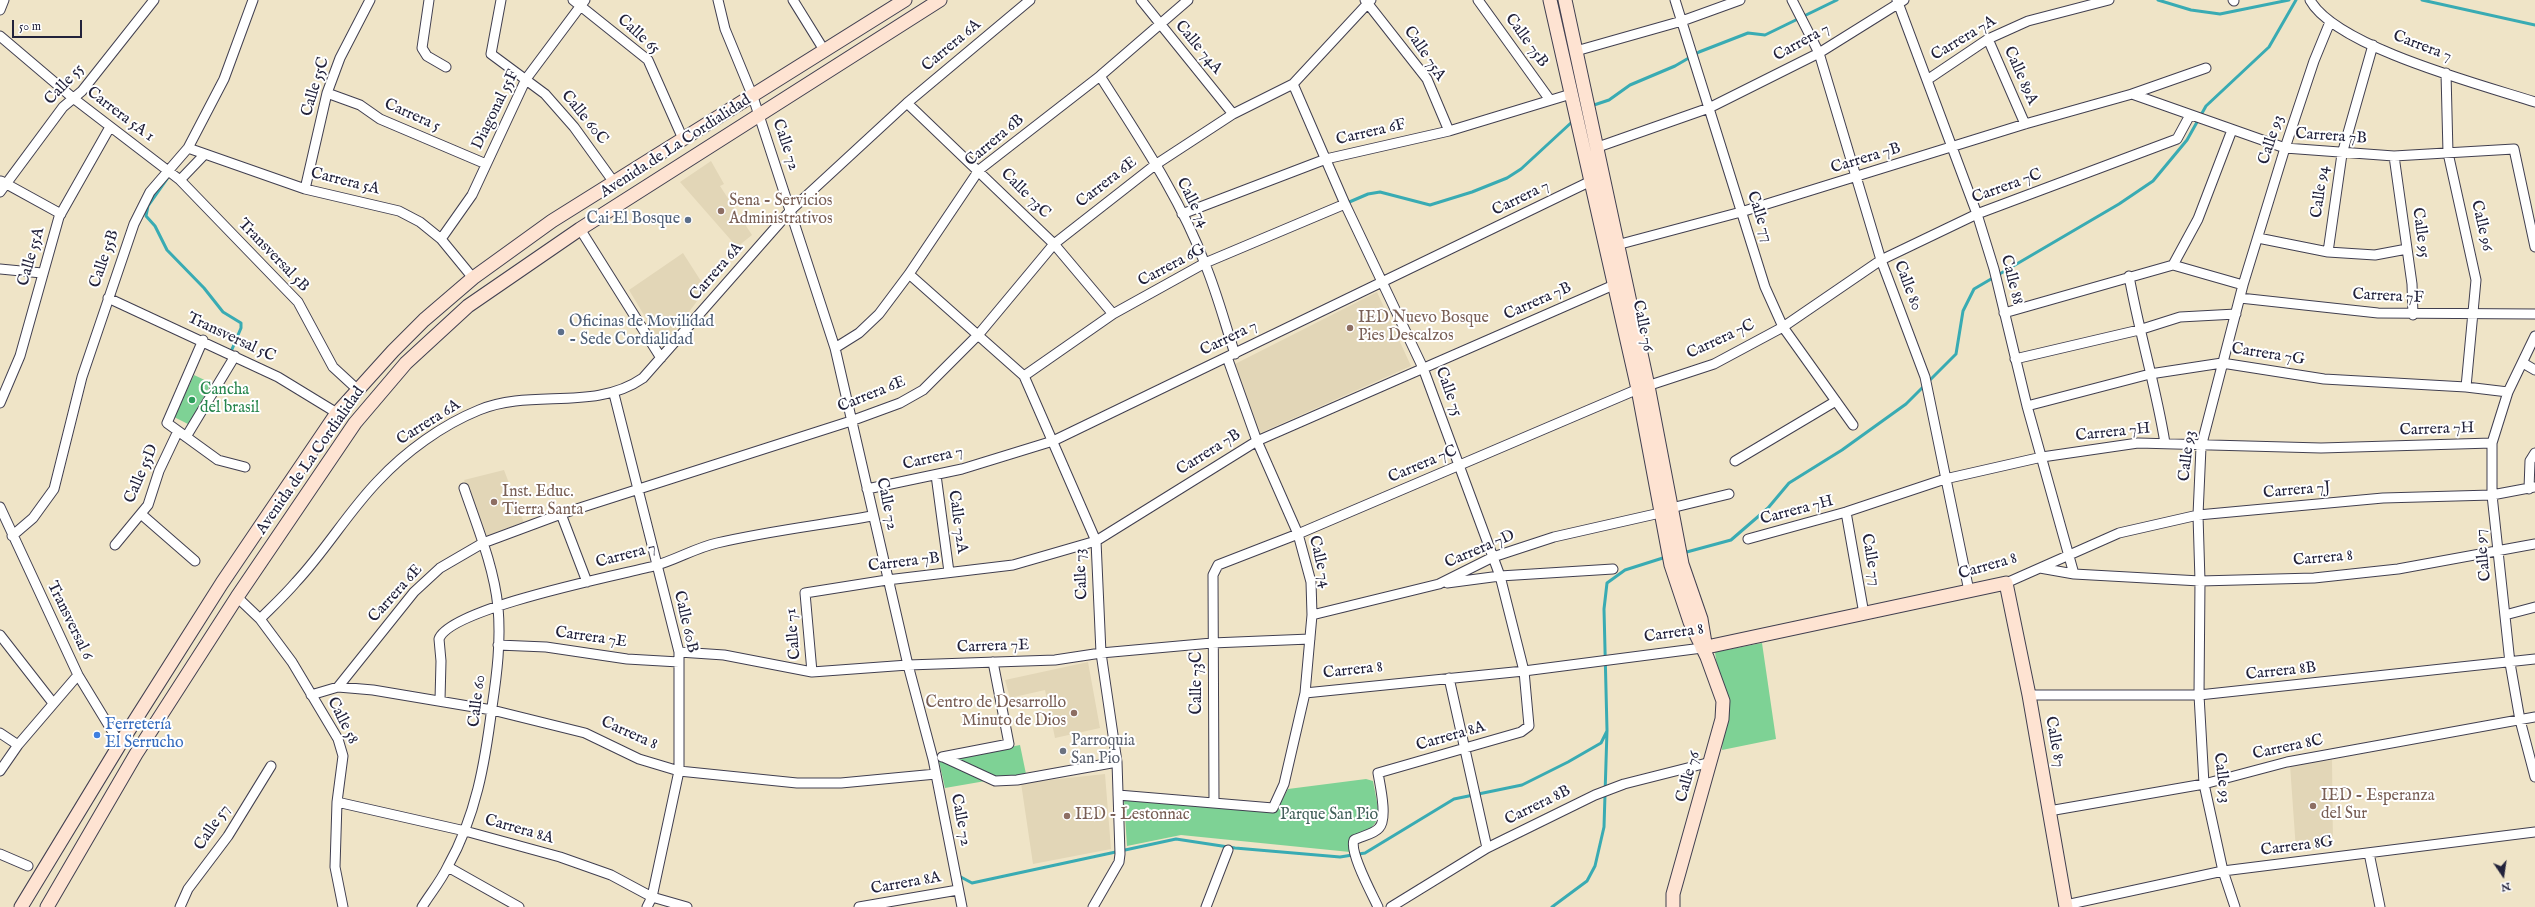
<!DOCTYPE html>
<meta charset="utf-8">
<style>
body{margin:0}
#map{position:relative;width:2535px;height:907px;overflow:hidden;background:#efe4c7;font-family:"IM FELL English",serif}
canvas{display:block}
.north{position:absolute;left:2483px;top:855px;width:40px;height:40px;-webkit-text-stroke:3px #fff;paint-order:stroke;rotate:167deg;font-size:11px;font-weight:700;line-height:16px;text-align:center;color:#22223b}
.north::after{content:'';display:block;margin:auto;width:14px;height:18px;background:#22223b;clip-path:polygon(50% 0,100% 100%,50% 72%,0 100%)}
.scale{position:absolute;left:12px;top:20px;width:70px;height:18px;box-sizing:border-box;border:2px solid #22223b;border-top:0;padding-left:5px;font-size:12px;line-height:14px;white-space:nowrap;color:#22223b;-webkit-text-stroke:3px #fff;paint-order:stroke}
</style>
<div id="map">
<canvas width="2535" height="907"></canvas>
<div class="north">N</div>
<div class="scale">50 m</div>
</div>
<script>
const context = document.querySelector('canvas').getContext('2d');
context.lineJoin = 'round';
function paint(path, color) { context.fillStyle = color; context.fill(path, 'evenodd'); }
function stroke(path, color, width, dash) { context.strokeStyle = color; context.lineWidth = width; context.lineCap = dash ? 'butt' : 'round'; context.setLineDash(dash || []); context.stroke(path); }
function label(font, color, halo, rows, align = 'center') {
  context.font = font + ' "IM FELL English",serif'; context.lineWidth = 4; context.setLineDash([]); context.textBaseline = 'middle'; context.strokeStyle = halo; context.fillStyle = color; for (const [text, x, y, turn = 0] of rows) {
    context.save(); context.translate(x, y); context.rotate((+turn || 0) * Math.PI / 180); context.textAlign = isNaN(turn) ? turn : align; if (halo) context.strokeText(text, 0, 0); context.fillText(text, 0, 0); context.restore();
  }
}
paint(new Path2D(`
 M711,161L724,184L720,186L752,235L737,247L680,182Z
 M683,253L706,289L663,347L629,290Z
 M1377,292L1411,366L1258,434L1235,364Z
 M504,470L524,523L484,538L464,480Z
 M1088,662L1100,728L1055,738L1045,690L1010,698L1005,680Z
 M2332,760L2333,847L2296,850L2290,765Z
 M1105,774L1111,849L1033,864L1021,783Z`), '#e2d6b7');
paint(new Path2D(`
 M194,375L211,383L190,425L174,417Z
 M1762,643L1776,739L1722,750L1724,720L1715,652Z
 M1020,745L1026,774L945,788L939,761Z
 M1366,779L1373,781C1381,825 1384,817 1350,846V852L1181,835L1127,846L1124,800L1214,804L1276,812L1288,789Z`), '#7ed295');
stroke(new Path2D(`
 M2158,0L2191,10L2220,14L2289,0
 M2422,0L2535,25
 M1591,106L1609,100L1630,85L1675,66L1699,52L1748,33L1765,35L1837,0
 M167,179L148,206L146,216L155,226L167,250L204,288L223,312L241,323V328L230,354
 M1347,203L1368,194L1380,192L1430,205L1472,192L1507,178L1521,169L1573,121
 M1683,553L1731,540L1768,508L1789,483L1842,450L1906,404L1956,354L1963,311L1974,289L2119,204L2153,181L2187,140L2206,106L2269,47L2296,0
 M959,876L972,883L1176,839L1235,848L1340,857L1365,853L1454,799L1522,785L1568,762L1601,743L1607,731
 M1552,907L1587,881L1595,866L1604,827L1607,730L1604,609L1607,583L1625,570L1666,557`), '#39abb3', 3);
const street = new Path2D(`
 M429,0L422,48L427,56L446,67
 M501,0L491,54L545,94L574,127L613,181
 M573,0L648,60L683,139
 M718,0L725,29L753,97L835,348L908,665L933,759L962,907
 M793,0L824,50
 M1141,0L1233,114
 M1365,0L1427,79L1449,131
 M1478,0L1550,100
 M1675,0L1765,287L1783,327L1853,425
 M1792,0L1819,53L1881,260L1925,377L1969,591
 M1897,0L1977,214L1994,269L2027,406L2074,574
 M2233,0L2234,1
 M2310,0C2336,47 2482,85 2535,102
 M0,10L4,0
 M0,36L73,98L180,180L298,302L333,367L358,390
 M1988,39L2025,124
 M1576,51L1682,21L1740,0
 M2446,73L2448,153L2476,280L2466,387
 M1100,76C1138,136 1180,197 1205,264C1217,293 1225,324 1235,354
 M1927,80L1988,39L2028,21L2109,0
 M1293,84L1345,204L1423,368L1500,576L1524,671L1529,726L1521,732L1378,773C1380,785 1388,819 1379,828C1374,834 1362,836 1354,840C1349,852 1372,894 1378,907
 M327,93L360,105L380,119L486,164
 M2132,94L2206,68
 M907,103L1054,244L1113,314
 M1598,147L1709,108L1819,53L1904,0
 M188,148L305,189L399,211L420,222L441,239L473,278
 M2394,156L2412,284L2413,315
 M180,180L204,155
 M1,181L61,214
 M305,189L327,93L340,58L370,0
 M0,192L63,107L82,91L154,0
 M1182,214L1326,159L1449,131L1571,94
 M580,229L661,358
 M2258,238L2328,252L2375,255L2407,249
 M441,239L472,195L526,79L585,0
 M1613,246L1741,212L2025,124L2132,94L2285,148L2394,156L2514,149L2535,247
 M2328,252L2342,154L2373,45
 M2173,265L2198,219L2232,130
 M0,269L42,273
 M909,274L1024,376L1096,541L1101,653L1117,762L1120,854L1119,862L1093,907
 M2129,276C2139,332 2156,387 2165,443
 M108,298L278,377L337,413
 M2240,298L2378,313L2535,314
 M2004,313L2173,265L2243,285
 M2535,336L2508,392L2492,443V495L2510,663L2520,720L2535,777
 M203,340L167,423L218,460L245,467
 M835,348L859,333L879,314L909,274L979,170L1100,76L1188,0
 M2015,359L2139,330L2180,317L2236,314
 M2523,363L2535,370
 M1024,376L1113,314L1205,263L1345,204
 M614,394L679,652V771L652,897L647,907
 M0,403L20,356L59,217L110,127
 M2027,406L2150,374L2222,363L2324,379L2466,387L2508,392
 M186,437L235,356
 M1735,461L1836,401
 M936,475L949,572
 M867,489L962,469L1053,441L1591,181
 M2529,489L2530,461L2535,453
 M0,507L78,675L120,744
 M1671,508L1729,494
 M1846,512L1864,614
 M141,514L195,561
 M561,514L587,582
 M12,536L33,518L54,489L82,377L134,224L150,192L188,148L224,79L253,0
 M1748,539L1846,512L1945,479L2042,457L2138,443L2321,448L2492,443
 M115,545L148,505L159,471L178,431
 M2040,568L2074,574L2200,581L2314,578L2398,569L2535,544
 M1447,583L1500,576L1613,569
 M2006,583L2119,533L2198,515L2383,498L2492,495L2535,487
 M237,597L260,619L292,662L338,739L343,756L337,802L335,867L343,907
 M1312,615L1439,584L1493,557L1554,537L1660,513
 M2505,615L2535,607
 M260,619C272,607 285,595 296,582C326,550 348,512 378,481C405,452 442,425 479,410C532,388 594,412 643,378L791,210L907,103L1030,0
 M0,635L53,703
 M498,645L546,647L627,659L679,662
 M679,652L724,655L812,672L908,665L1055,660L1101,653L1212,643L1310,639
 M812,672L805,593L887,580L1013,565L1096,541L1257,441L1616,284
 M1449,678L1487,848
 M338,687L414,592L440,568L483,543L561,514L851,421L900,403L923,390L979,334L1054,244L1155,165L1233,114L1293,84L1371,0
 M1305,693L1524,671L1702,648
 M311,695L338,687L373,690L492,710L585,733L639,759L679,771L797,783H841L936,774
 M2029,695H2199L2535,659
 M440,700L441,661L439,639C450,608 619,575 654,566C676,560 695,548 717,543C768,531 821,525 872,516
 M0,733L18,745
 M942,757L1009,744L993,662
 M943,757L995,781L1017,780L1117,762
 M0,771L18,745L78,675
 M1118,795L1273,808L1284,784L1305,693L1312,615L1311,582L1298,534L1257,441L1227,357
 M1214,801L1213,575L1218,565L1298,534L1638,389L1714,364L1783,327L1881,260L1977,214L2177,139L2190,115
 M337,802L465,831L560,857L611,875L652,897L687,907
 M2049,811L2204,784L2287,762L2535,717
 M2369,853L2380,907
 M0,854L28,866
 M448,867L519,907
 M2066,905L2223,871L2535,832
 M180,907L188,889L228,836L271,766
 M422,907C430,894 441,881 448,866C476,816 485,763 492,707C497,674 501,641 498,607C494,567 477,526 464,488
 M859,907L958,890
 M1206,907L1228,850
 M1391,907L1487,848L1595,795L1624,784L1711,762
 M2235,907L2223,871L2204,784L2199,695L2200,581L2198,515L2201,447L2243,285L2285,148L2314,61L2330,22`);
const secondary = new Path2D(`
 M1550,0L1638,389L1671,565L1690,622L1707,657L1723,701L1722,719L1673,894V907
 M1565,0L1648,386L1682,564L1701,619L1705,643
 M1702,648L2006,583L2029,695L2066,907
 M21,907L120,744L222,583L337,413L393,351L424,320L473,278L552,221L905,0
 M47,907L136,754L237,597L355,423L406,363L468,306L580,229L940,0`);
stroke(street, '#413f50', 11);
stroke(secondary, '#413f50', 15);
stroke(street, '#fff', 9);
stroke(secondary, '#fee3d2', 13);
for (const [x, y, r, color] of [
 [721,211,4,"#8d6e63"],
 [688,220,4,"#5c6f8a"],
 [1350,328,4,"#8d6e63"],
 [561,332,4,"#5c6f8a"],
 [192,400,4,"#2e9e5b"],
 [494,502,4,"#8d6e63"],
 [1074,713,4,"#8d6e63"],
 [97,735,4,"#3f7fe0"],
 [1063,751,4,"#6b7280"],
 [2313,806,4,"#8d6e63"],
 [1067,816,4,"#8d6e63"]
]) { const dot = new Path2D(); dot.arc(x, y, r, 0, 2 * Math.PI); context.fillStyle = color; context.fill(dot); stroke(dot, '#fff', 1.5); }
label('16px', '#22223b', '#fff', [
 ["Calle 65",638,35,42],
 ["Carrera 7A",1964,39,-31],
 ["Calle 75B",1526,41,54],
 ["Carrera 7",1802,43,-29],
 ["Carrera 6A",952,46,-40],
 ["Carrera 7",2422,47,21],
 ["Calle 74A",1198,48,50],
 ["Calle 75A",1424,54,56],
 ["Calle 89A",2020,76,66],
 ["Calle 55",65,85,-47],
 ["Calle 55C",316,87,-73],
 ["Diagonal 55F",496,110,-64],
 ["Carrera 5A 1",120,115,37],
 ["Carrera 5",412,116,24],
 ["Calle 60C",584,118,51],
 ["Carrera 6F",1371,133,-13],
 ["Carrera 7B",2331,137,4],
 ["Calle 93",2272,140,-72],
 ["Carrera 6B",995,141,-40],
 ["Calle 72",785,145,71],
 ["Avenida de La Cordialidad",676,147,-33],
 ["Carrera 7B",1866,159,-17],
 ["Carrera 5A",345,182,14],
 ["Carrera 6E",1107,183,-38],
 ["Carrera 7C",2007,187,-20],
 ["Calle 94",2321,192,-82],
 ["Calle 73C",1025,194,45],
 ["Carrera 7",1521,199,-26],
 ["Calle 74",1192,203,63],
 ["Calle 77",1759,217,72],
 ["Calle 96",2481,226,77],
 ["Calle 95",2420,233,82],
 ["Transversal 5B",273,256,46],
 ["Calle 55A",32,257,-74],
 ["Calle 55B",105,259,-71],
 ["Carrera 6G",1172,266,-28],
 ["Carrera 6A",717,272,-49],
 ["Calle 88",2011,280,76],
 ["Calle 80",1907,286,69],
 ["Carrera 7F",2388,297,3],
 ["Carrera 7B",1538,302,-24],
 ["Calle 76",1642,326,78],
 ["Transversal 5C",231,338,25],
 ["Carrera 7",1229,339,-26],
 ["Carrera 7C",1721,340,-25],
 ["Carrera 7G",2268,355,9],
 ["Calle 75",1448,392,70],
 ["Carrera 6E",872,395,-22],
 ["Carrera 6A",429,423,-32],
 ["Carrera 7H",2437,430,-2],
 ["Carrera 7H",2113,433,-6],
 ["Carrera 7B",1209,453,-32],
 ["Calle 93",2188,456,-83],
 ["Carrera 7",933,459,-13],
 ["Avenida de La Cordialidad",311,461,-55],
 ["Carrera 7C",1423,465,-23],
 ["Calle 55D",142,474,-67],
 ["Carrera 7J",2297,491,-5],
 ["Calle 72",886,504,78],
 ["Carrera 7H",1797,511,-15],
 ["Calle 72A",957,522,82],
 ["Carrera 7D",1480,550,-23],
 ["Calle 97",2484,555,-96],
 ["Carrera 7",626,556,-15],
 ["Carrera 8",2323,559,-5],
 ["Calle 77",1870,560,80],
 ["Calle 74",1319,562,77],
 ["Carrera 7B",904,563,-7],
 ["Carrera 8",1988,567,-16],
 ["Calle 73",1082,574,-93],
 ["Carrera 6E",396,594,-48],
 ["Transversal 6",69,621,64],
 ["Calle 60B",685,622,77],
 ["Calle 71",794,634,-95],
 ["Carrera 8",1674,634,-8],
 ["Carrera 7E",591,638,8],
 ["Carrera 7E",993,647,-2],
 ["Carrera 8",1353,671,-6],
 ["Carrera 8B",2281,672,-6],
 ["Calle 73C",1198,683,-90],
 ["Calle 60",478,701,-83],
 ["Calle 58",342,721,63],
 ["Carrera 8",629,734,24],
 ["Carrera 8A",1451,737,-16],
 ["Calle 87",2054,742,80],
 ["Carrera 8C",2288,748,-12],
 ["Calle 76",1689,777,-74],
 ["Calle 93",2221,778,83],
 ["Carrera 8B",1538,806,-26],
 ["Calle 72",960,820,79],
 ["Calle 57",213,828,-56],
 ["Carrera 8A",519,830,16],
 ["Carrera 8G",2297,847,-7],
 ["Carrera 8A",906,884,-10]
]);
label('16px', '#785e54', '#fff', [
 ["Sena - Servicios",729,202],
 ["Administrativos",729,220],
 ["IED Nuevo Bosque",1358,319],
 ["Pies Descalzos",1358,337],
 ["Inst. Educ.",502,493],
 ["Tierra Santa",502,511],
 ["Centro de Desarrollo",1066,704,"right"],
 ["Minuto de Dios",1066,722,"right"],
 ["IED - Esperanza",2321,797],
 ["del Sur",2321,815],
 ["IED - Lestonnac",1075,816]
], 'left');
label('16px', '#4e5e75', '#fff', [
 ["Cai El Bosque",680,220],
 ["Oficinas de Movilidad",569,323,"left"],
 ["- Sede Cordialidad",569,341,"left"]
], 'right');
label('16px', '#27864d', '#fff', [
 ["Cancha",200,391],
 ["del brasil",200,409]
], 'left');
label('16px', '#366cbe', '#fff', [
 ["Ferretería",105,726],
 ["El Serrucho",105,744]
], 'left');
label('16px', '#5b616d', '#fff', [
 ["Parroquia",1071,742],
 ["San Pio",1071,760]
], 'left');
label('16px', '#42605a', '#fff', [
 ["Parque San Pio",1329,816]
]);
</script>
